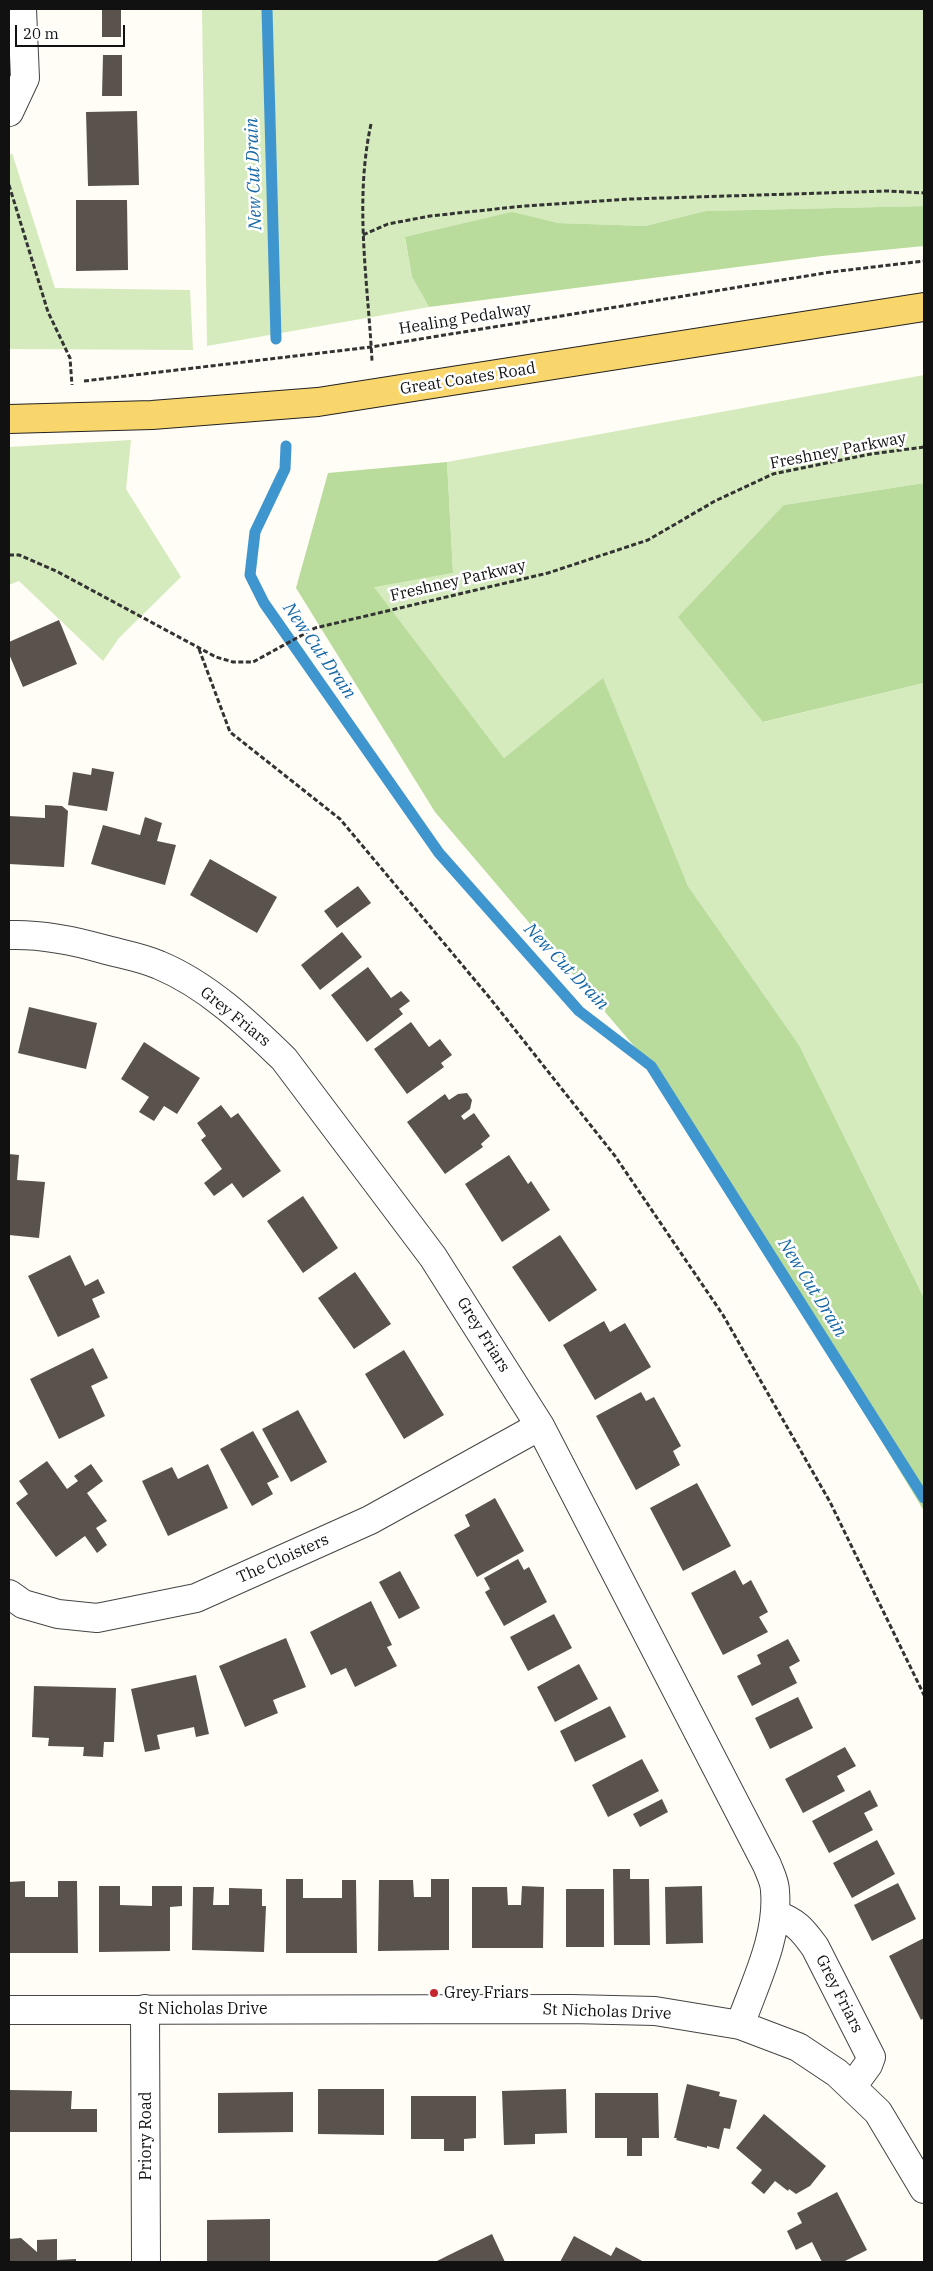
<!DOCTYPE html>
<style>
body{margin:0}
#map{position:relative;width:933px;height:2271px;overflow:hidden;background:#fffdf5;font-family:"IBM Plex Serif",serif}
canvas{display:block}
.frame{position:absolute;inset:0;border:10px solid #111;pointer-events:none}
.scale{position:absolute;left:15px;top:25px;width:110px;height:22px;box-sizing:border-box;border:2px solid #111;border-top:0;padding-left:6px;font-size:15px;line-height:18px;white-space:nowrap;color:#111;-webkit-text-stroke:4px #fff;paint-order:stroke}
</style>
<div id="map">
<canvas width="933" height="2271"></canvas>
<div class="frame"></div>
<div class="scale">20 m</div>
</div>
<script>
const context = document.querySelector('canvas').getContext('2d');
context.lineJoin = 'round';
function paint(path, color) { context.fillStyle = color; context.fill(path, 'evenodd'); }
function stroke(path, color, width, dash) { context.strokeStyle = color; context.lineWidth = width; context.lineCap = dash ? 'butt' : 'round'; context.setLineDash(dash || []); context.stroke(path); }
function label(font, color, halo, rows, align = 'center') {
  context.font = font + ' "IBM Plex Serif",serif'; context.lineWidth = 5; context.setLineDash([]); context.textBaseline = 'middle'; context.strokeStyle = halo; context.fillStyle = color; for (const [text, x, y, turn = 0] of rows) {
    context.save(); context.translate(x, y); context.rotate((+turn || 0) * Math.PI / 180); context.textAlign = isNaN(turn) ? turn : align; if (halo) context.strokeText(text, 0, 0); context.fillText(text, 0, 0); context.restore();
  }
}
paint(new Path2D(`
 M202,9H924V206L707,211L645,226L558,223L512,213L405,238L412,277L429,307L207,346Z
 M12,153L55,288L190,290L193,350L9,349V156Z
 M924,375V483L784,505L764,722L924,683V1298L799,1045L688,886L603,679L504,758L373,586L453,573L447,462Z
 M131,440L126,489L181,577L119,638L103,661L19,581L9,585V447Z`), '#d5ebbd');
paint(new Path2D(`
 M924,206V246L822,256L429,307L412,277L405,237L512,212L558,223L645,226L706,211Z
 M447,462L453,573L374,587L504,758L603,678L688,886L799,1045L924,1298V1511L662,1079L435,812L296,588L328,473Z
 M924,483V683L763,722L678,617L784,505Z`), '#b9dc9c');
stroke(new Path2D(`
 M267,9L276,339
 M286,446L285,469L255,532L250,575L264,603L439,853L579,1011L651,1066L924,1498`), '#3f96cf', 11);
paint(new Path2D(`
 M102,9H121V37H102Z
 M103,55H122V96H102Z
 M137,111L139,185L88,186L86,112Z
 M76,200H127L128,270L76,271Z
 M59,620L77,664L23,687L9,654V642Z
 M92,768L114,772L107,811L68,805L73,772L91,775Z
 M45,805L62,806L68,811L64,867L9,864V816L45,818Z
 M145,817L162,823L157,841L176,845L165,885L91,864L103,825L140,835Z
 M210,859L277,897L257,933L190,895Z
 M358,886L371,903L337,928L324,911Z
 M342,932L362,957L320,990L301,965Z
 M368,967L391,998L401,991L410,1001L399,1009L403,1014L367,1042L331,995Z
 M29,1007L97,1023L86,1069L18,1053Z
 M411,1022L429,1047L440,1039L452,1055L441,1063L444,1067L407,1094L374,1049Z
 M144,1042L200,1078L177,1114L164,1106L154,1121L139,1112L149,1097L121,1079Z
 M467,1093L472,1100L470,1109L461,1116L464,1120L474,1113L490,1136L481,1144L483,1147L445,1174L407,1122L445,1094L449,1100L458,1094Z
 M221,1105L231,1118L238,1113L281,1171L243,1198L232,1183L214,1196L204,1183L222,1169L201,1140L206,1136L197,1123Z
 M9,1154L19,1155L17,1180L45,1182L39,1238L9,1235Z
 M509,1155L528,1184L531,1181L550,1210L502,1242L465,1184Z
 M303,1196L338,1248L303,1273L267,1221Z
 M560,1235L597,1290L549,1322L512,1267Z
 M70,1255L85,1286L98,1279L105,1293L92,1299L100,1317L58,1337L28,1276Z
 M355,1272L391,1324L354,1349L318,1298Z
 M604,1321L610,1332L625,1323L651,1367L595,1400L563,1345Z
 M93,1348L108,1378L91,1386L105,1416L59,1439L30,1379Z
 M404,1350L444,1415L404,1439L365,1374Z
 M641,1392L646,1401L654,1397L669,1424L681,1446L673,1451L680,1465L636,1490L596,1416Z
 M298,1410L327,1462L291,1482L262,1429Z
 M253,1431L279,1477L267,1483L273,1494L252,1506L220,1449Z
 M47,1461L67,1489L78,1481L74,1476L91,1464L103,1481L87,1493L107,1521L96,1528L107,1545L97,1553L85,1536L56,1557L16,1503L28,1494L19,1481Z
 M208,1464L228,1508L168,1536L142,1481L172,1467L178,1479Z
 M697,1483L731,1546L683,1571L650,1508Z
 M495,1498L524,1551L477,1577L454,1535L470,1526L465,1515Z
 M518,1559L524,1570L529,1567L547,1602L504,1626L485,1592L490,1589L484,1578Z
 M735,1570L743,1585L751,1580L768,1612L759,1617L768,1632L723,1655L691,1593Z
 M400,1571L420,1608L399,1619L379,1582Z
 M371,1601L392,1645L387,1647L397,1666L355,1687L346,1668L331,1675L310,1632Z
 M554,1614L572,1648L528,1671L510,1637Z
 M286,1638L306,1687L273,1700L278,1713L245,1727L219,1666Z
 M788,1639L800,1661L789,1667L797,1683L752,1706L737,1676L761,1664L757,1655Z
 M579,1664L598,1699L555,1722L537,1687Z
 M196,1675L209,1734L196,1737L194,1727L157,1735L160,1749L145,1752L131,1689Z
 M34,1686L116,1688L114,1742H104L103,1757L83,1756L84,1747L48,1746L49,1738L32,1737Z
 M798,1697L813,1728L770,1749L755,1718Z
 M610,1706L626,1737L575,1762L560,1731Z
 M845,1747L856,1766L837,1776L845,1791L803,1813L785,1779Z
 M642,1759L659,1791L608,1817L592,1785Z
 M870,1790L878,1806L864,1813L873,1830L829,1853L812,1821Z
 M662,1799L668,1812L640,1827L633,1814Z
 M877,1840L895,1874L852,1898L833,1863Z
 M613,1869H630V1879H649L650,1945H614Z
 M286,1879H303V1898H342V1880H356L357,1953H286Z
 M431,1879H449V1950L378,1951L379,1880H413L414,1897H431Z
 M25,1881V1897H58V1881H77L78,1953H9V1882Z
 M898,1883L916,1919L872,1941L854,1905Z
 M99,1886H120V1905L152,1906V1886H182V1906L170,1907V1951L99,1952Z
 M522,1886L544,1887L543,1948H472V1887H507L508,1905H521Z
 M702,1886L703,1943L666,1944L665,1887Z
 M193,1887H214L213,1905H229V1888L262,1889V1906H266L264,1952L192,1950Z
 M566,1889H604V1947H566Z
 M924,1938V2018L921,2020L889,1956Z
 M687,2084L720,2092L719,2096L737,2100L730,2129L724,2128L719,2149L707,2146V2148L676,2140L677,2138H674Z
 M318,2089H384V2135L318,2134Z
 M566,2089L567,2133L535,2134V2144L504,2145L502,2091Z
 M9,2090L72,2091L71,2109H97V2132H9Z
 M293,2092V2132L218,2133V2093Z
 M595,2093H658L659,2138H642V2156H627V2138H595Z
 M411,2096H476V2138L464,2139V2151H444V2139H411Z
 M764,2114L826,2166L810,2186L796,2194L789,2189L788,2191L775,2181L764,2194L751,2183L762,2170L736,2148Z
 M837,2192L867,2250L843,2262H822L812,2242L796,2250L787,2231L802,2223L797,2213Z
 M270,2219V2262H207V2220Z
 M492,2234L505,2262H435L451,2254Z
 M574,2236L611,2256L616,2247L644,2262H560Z
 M21,2238L37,2252V2240L57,2239V2260L76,2259V2262H9V2239Z`), '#5a524d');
const minor = new Path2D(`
 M9,112L25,78L22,9
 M9,935C41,934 72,940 103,949C121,954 141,957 159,965C207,985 247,1023 284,1059L433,1257L540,1426L767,1865C770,1873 775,1882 775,1891C779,1936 755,1983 740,2025
 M9,1594L23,1604L58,1614L97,1618L196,1598L370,1520L540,1426
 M775,1914C796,1922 802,1929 815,1947L871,2057L868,2065L852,2087
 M145,2009L146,2262
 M9,2010L571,2009L655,2011L740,2025L798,2047L837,2073L878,2112L924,2189`);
const major = new Path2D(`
 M9,419L152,415L318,402L924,307`);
stroke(minor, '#444', 30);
stroke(major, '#222', 30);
stroke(new Path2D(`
 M371,124C354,202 368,282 372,361
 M9,185L48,312L70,358L72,385
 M363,235L388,224L430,216L524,206L631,199L888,191L924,193
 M84,381L371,347L831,272L924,261
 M9,555H19L58,572L216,657L233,662H253L315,628L548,573L648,540L715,501L773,474L871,454L924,447
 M199,649L230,732L340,819L489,997L615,1156L723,1315L830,1502L924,1695`), '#333', 3, [5, 2.5]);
stroke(minor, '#fff', 28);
stroke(major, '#f9d66b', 28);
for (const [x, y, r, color] of [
 [434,1993,5,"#c4262e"]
]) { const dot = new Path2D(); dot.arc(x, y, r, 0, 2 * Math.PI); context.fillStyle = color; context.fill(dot); stroke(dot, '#fff', 2); }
label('16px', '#111', '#fff', [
 ["Healing Pedalway",465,319,-9],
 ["Great Coates Road",468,379,-9],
 ["Freshney Parkway",838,451,-11],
 ["Freshney Parkway",458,581,-13],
 ["Grey Friars",235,1017,39],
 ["Grey Friars",483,1335,58],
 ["The Cloisters",283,1559,-24],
 ["Grey Friars",839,1994,63],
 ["St Nicholas Drive",203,2009],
 ["St Nicholas Drive",607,2012,2],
 ["Priory Road",146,2136,-90]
]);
label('16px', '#111', '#fff', [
 ["Grey Friars",444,1993]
], 'left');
label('italic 18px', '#1768a6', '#fff', [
 ["New Cut Drain",254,174,-92],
 ["New Cut Drain",319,651,55],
 ["New Cut Drain",566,967,46],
 ["New Cut Drain",812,1288,58]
]);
</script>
